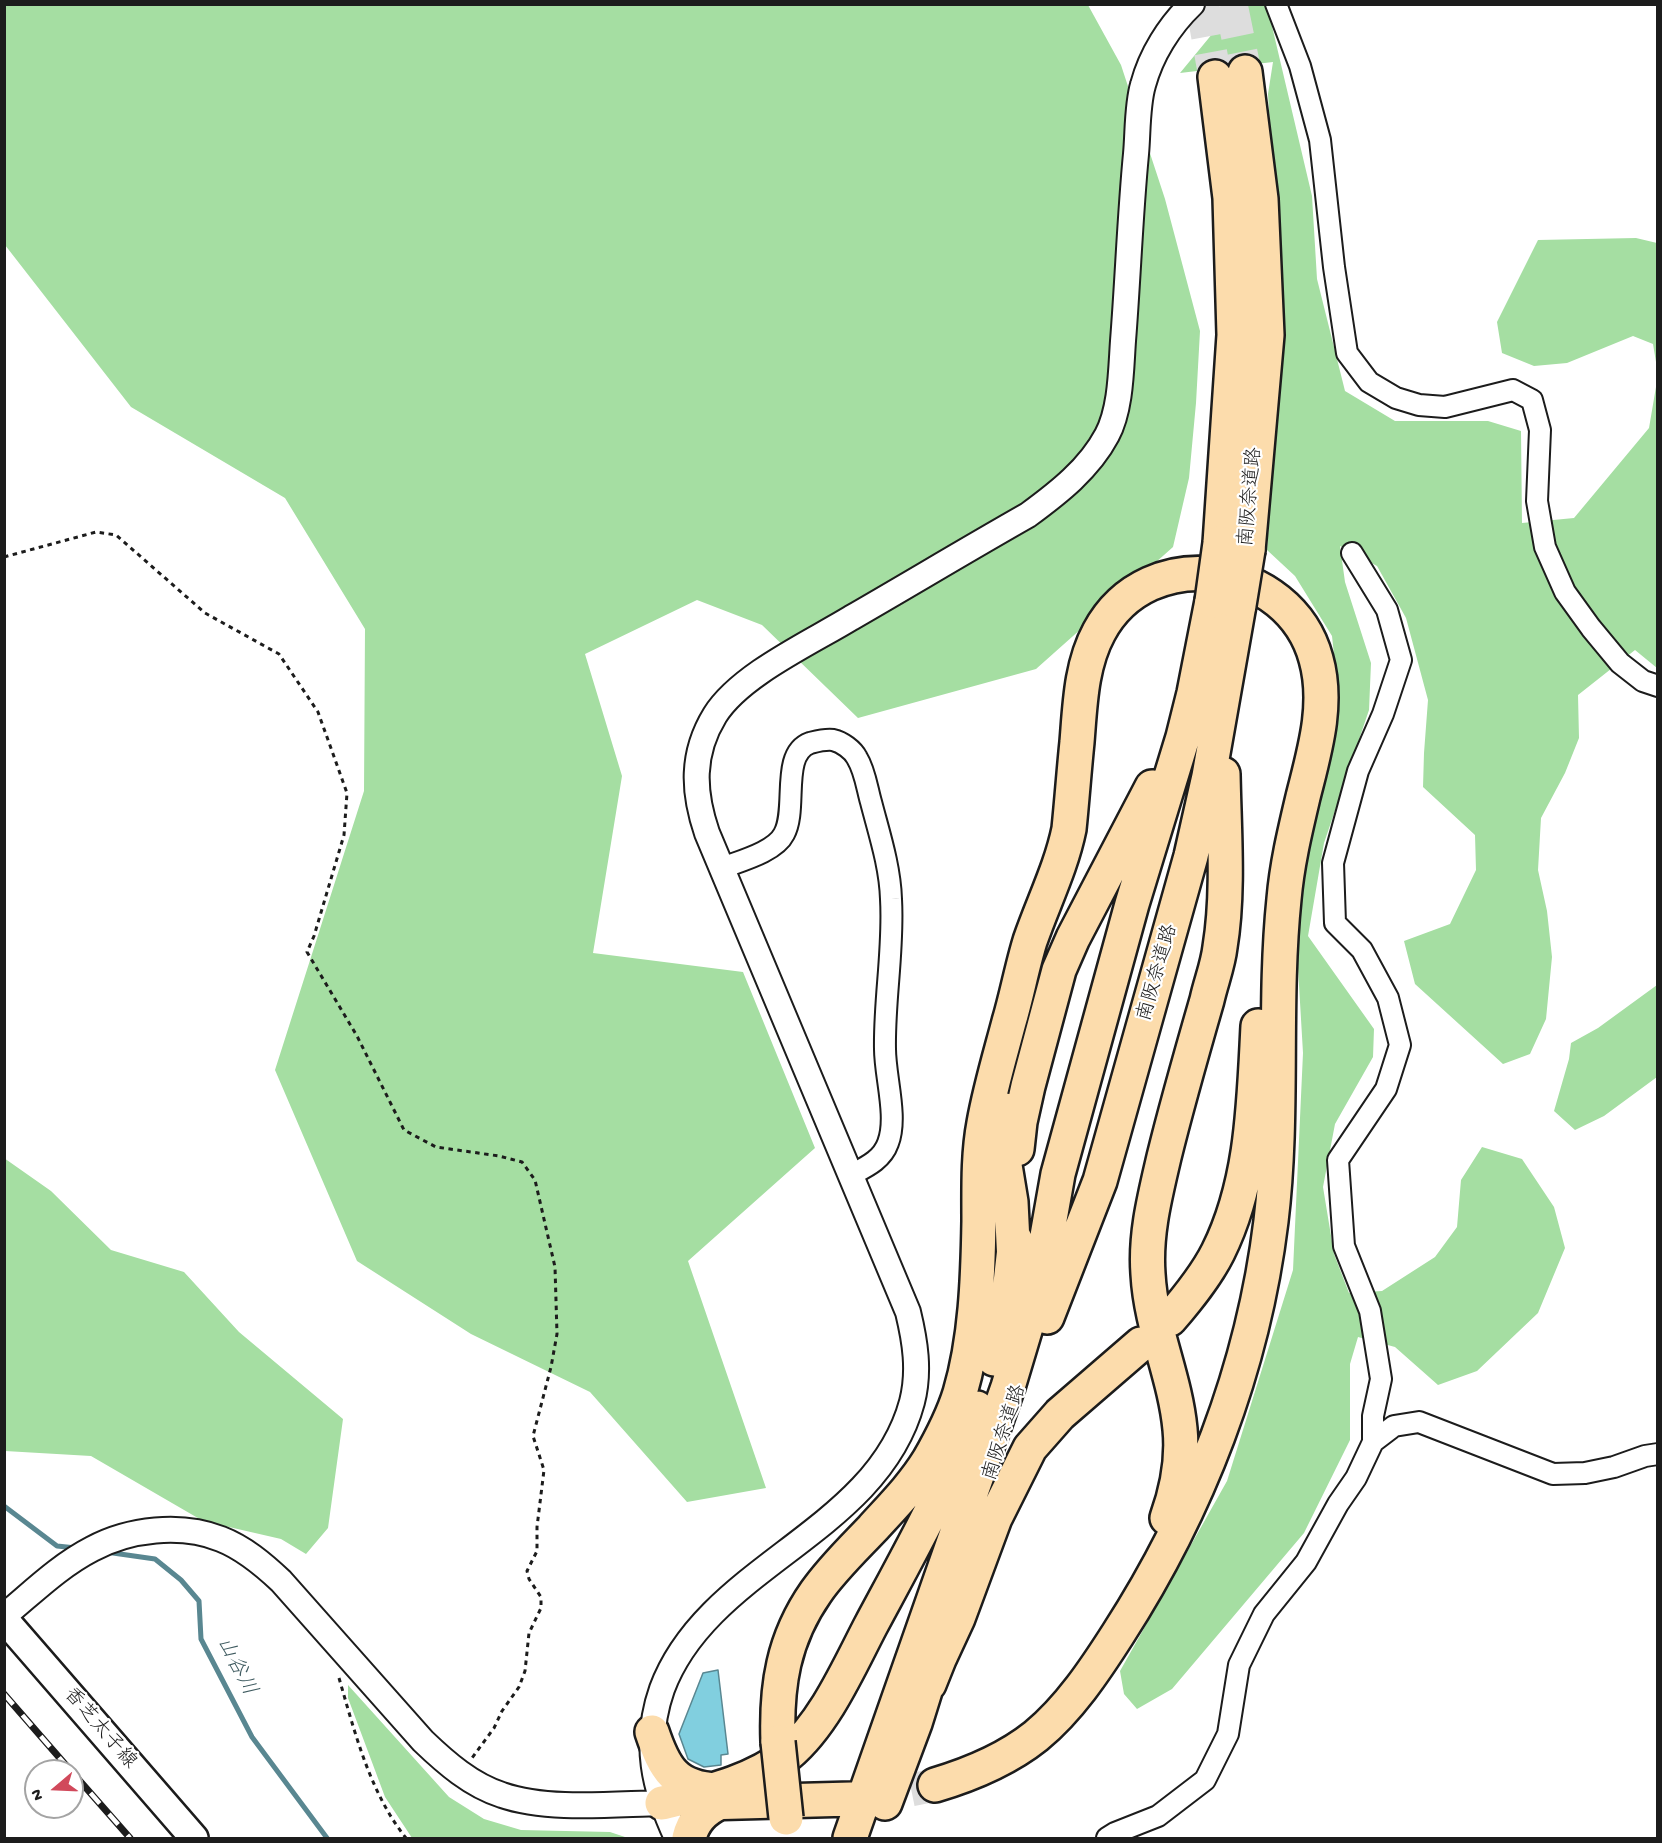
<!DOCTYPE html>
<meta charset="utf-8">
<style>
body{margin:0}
#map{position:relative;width:1662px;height:1843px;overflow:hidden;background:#fff;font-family:"Gochi Hand",sans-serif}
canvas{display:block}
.frame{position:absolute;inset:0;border:6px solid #1c1c1c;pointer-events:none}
.north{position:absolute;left:24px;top:1759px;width:60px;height:60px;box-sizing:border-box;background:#fff;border:2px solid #a4a4a4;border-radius:50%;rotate:251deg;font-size:16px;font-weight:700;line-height:24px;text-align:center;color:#1c1c1c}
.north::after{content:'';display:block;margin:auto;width:21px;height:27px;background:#d1495b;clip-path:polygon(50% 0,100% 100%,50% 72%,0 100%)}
</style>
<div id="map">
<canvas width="1662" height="1843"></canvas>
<div class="frame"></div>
<div class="north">N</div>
</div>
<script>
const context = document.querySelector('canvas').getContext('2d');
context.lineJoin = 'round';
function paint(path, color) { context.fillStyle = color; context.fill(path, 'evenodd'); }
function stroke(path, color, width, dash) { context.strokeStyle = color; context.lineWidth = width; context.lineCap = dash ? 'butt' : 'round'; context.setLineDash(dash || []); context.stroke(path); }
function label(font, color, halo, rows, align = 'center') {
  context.font = font + ' "Gochi Hand","Klee One",sans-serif'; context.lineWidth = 4.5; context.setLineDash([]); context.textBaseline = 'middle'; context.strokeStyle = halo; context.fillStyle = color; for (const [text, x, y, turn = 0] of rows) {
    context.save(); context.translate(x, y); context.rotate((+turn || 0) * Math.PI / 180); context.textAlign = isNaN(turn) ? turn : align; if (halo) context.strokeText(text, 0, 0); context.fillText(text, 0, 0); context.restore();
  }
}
paint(new Path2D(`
 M5,5H1088L1121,65L1165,199L1200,331L1196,403L1189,478L1173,547L1036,669L858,718L762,625L697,600L585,654L622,776L593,953L743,972L815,1148L688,1261L766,1488L687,1502L590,1392L471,1334L357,1261L275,1070L364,791L365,629L285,498L131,407L5,245Z
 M1236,5H1267L1312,196L1317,279L1345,391L1395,421H1488L1521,431L1522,523L1574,518L1649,428L1657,381V668L1635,650L1578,695L1579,738L1565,773L1541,818L1538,870L1547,911L1552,957L1546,1019L1530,1054L1503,1064L1415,984L1404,941L1450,924L1476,870L1475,835L1423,787L1424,753L1428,700L1406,618L1377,566L1340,546L1345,582L1371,663L1369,710L1324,843L1308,936L1374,1029L1373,1057L1335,1124L1323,1187L1334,1254L1349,1293L1382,1291L1435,1257L1457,1227L1461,1180L1482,1147L1522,1159L1554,1207L1565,1248L1538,1313L1477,1371L1438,1385L1395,1347L1358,1337L1350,1364V1440L1304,1533L1172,1689L1137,1709L1124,1694L1120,1671L1227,1481L1293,1270L1303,1053L1295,917L1317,801L1339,701L1332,636L1295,576L1267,550L1282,328L1268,94L1273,62L1180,73Z
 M1636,238L1657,243V368L1653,344L1633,336L1567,363L1534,366L1502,353L1497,322L1538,240Z
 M1657,985V1077L1604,1116L1575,1130L1554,1111L1569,1059L1571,1043L1598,1028Z
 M4,1158L51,1191L111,1250L184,1272L239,1332L343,1419L328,1528L306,1554L281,1539L203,1521L91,1456L5,1451Z
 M348,1685L449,1797L484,1819L521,1830L610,1832L628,1838H412L385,1797L348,1698Z`), '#a5dea2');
const water = new Path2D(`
 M718,1670L728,1754L721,1755V1765L704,1767L688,1759L679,1734L703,1673Z`);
paint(water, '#81cfdf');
stroke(water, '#598791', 1.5);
stroke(new Path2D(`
 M4,1506L57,1546L76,1548
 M106,1552L155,1559L181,1580L199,1601L201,1639L252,1737L327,1838`), '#598791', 5);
stroke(new Path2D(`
 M1202,4L1215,77
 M1231,4L1245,72
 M863,1798L881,1796L935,1785`), '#ddd', 33, [33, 16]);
const minor = new Path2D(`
 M1276,4L1300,66L1320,140L1334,267L1347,353L1369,382L1396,398L1419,405L1445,407L1513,390L1532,400L1540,430L1537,501L1545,547L1565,592L1591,628L1620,663L1643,681L1658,686
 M722,868C740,861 775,852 784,834C798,809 780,754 810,743C818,741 825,739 833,740C842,742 853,750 857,758C865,771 867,788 871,802C879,833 890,866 891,899C894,949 884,999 885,1049C885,1077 898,1117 888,1143C882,1160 866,1167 851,1175
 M1373,1442L1394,1426L1419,1422L1553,1474L1585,1473L1614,1467L1645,1456L1658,1454
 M1107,1838L1115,1833L1158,1816L1205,1780L1228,1734L1239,1665L1264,1614L1306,1562L1338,1504L1356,1478L1373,1442V1416L1381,1379L1370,1311L1344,1246L1338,1160L1386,1089L1400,1045L1388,998L1362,950L1335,923L1333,863L1358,771L1383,714L1401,660L1387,610L1352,553`);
const tertiary = new Path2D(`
 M4,1616C32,1593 59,1566 92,1549C129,1529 181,1523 221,1539C244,1548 263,1564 281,1581L423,1741C446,1763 471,1785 502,1795C548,1811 613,1804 662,1803
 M677,1838C654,1789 643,1743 662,1689C708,1565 877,1533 912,1402C920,1371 915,1341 908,1312L707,833C693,792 691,754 715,715C740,675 810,643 851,618C910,584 968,549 1028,515C1058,493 1089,469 1107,435C1121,409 1121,369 1123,341C1128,278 1130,216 1136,154C1138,133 1137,105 1143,85C1151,55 1169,26 1192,4`);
const secondary = new Path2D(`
 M4,1619L194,1838`);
const motorway = new Path2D(`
 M1245,72L1261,199L1267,335L1248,550
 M1215,77L1230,198L1234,335L1220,543
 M1002,1109L1001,1141L1011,1202L1014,1262
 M1017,1149L1020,1122L1028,1086L1059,970L1073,938L1152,787
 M1047,1317L1100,1181L1191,856L1209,776L1239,605
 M1170,1319C1188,1298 1206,1276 1218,1252C1253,1182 1254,1102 1258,1026
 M994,1359L1009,1292L1015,1239
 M1167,1518C1177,1490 1183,1459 1180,1429C1175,1376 1151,1329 1148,1274C1145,1234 1155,1196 1164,1157C1177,1104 1192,1052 1207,1000C1211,982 1218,965 1220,947C1229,893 1224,829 1223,774
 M929,1684L939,1659L958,1618L995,1518L1030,1448L1060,1414L1141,1344
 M652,1732C664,1768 675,1788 716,1790
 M778,1742C776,1686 783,1639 816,1592C832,1569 853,1549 872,1529C892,1507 913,1486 929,1460C941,1439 953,1416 960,1393C976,1339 978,1278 979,1221C979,1188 978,1155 984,1123C990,1089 1000,1056 1009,1022C1017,995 1022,967 1030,941C1043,903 1061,868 1069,829C1072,800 1074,771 1077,742C1080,705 1081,665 1099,632C1148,540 1290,562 1316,659C1329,705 1314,753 1303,797C1295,831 1287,864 1284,899C1273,1006 1284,1114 1271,1221C1253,1369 1198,1510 1118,1634C1095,1670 1069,1709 1036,1736C1006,1760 972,1774 935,1785
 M662,1803C706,1792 751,1783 788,1754C825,1723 849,1667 871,1625C909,1554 949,1483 977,1408
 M704,1803L852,1799
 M885,1803L915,1723L934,1662
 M689,1838C693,1821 703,1810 719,1803
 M850,1838L1008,1387L1038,1287L1058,1174L1132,904L1183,737L1194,693L1212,601`);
stroke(minor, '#1c1c1c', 24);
stroke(tertiary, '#1c1c1c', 28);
stroke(secondary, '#1c1c1c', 32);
stroke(motorway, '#1c1c1c', 38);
stroke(new Path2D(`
 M4,557L96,532L116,535L205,613L279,654L318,712L347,793L344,835L314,936L307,952L357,1036L404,1130L436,1147L499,1156L522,1162L535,1180L555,1267L557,1334L551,1367L533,1436L544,1470L537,1527V1551L527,1571L529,1579L541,1597V1608L529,1633L525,1671L519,1687L502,1711L494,1728L472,1758
 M339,1678C355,1733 370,1793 406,1838`), '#1c1c1c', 3, [4.5, 4.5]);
stroke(minor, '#fff', 20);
stroke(tertiary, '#fff', 24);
stroke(secondary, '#fff', 27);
stroke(motorway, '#fcdcac', 33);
const rail = new Path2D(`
 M4,1694L71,1771
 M72,1772L130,1838`);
stroke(rail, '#1c1c1c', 7);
stroke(rail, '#fff', 4.5, [14]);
const motorwayBridge = new Path2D(`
 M1212,601L1220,543
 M1239,605L1248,550
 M778,1742L786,1818`);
stroke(motorwayBridge, '#1c1c1c', 38, []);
stroke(motorwayBridge, '#fcdcac', 33);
label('20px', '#1c1c1c', '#fff', [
 ["南阪奈道路",1252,497,-85],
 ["南阪奈道路",1159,973,-74],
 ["南阪奈道路",1006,1433,-72],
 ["香芝太子線",99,1729,49]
]);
label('italic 21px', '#3f5b60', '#fff', [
 ["山谷川",235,1667,63]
]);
</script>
